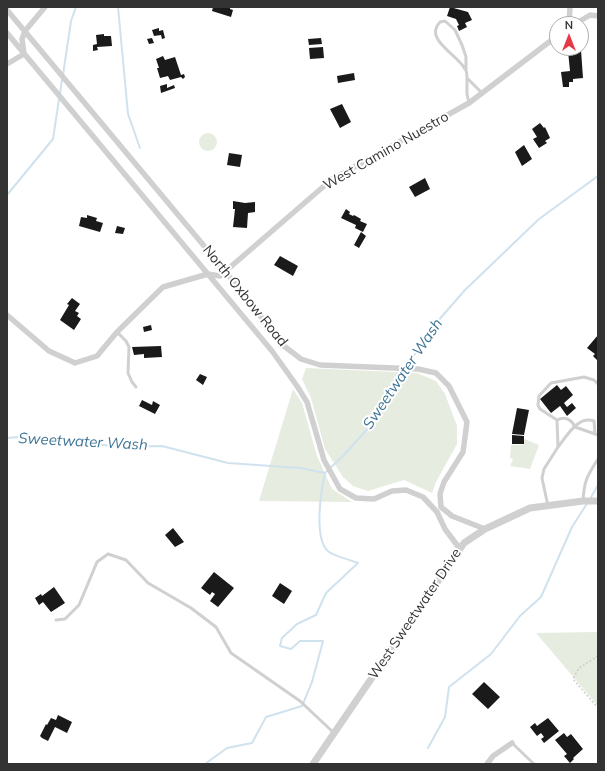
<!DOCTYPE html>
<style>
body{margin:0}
#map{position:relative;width:605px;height:771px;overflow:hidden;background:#fff;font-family:Mulish,sans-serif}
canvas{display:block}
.frame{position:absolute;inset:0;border:8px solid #333;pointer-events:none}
.north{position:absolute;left:549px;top:16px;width:40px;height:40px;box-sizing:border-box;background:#fff;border:1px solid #adadad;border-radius:50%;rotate:0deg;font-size:11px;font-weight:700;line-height:16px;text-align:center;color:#333}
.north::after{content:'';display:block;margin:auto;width:14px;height:18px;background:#e63946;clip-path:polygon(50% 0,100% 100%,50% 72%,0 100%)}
</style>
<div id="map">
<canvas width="605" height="771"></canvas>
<div class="frame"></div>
<div class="north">N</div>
</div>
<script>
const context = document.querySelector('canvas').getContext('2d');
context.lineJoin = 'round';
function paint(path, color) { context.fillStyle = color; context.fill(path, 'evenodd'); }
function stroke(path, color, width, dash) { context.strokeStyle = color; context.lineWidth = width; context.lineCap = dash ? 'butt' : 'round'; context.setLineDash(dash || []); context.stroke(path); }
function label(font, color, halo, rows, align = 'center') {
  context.font = font + ' Mulish,sans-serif'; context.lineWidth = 4; context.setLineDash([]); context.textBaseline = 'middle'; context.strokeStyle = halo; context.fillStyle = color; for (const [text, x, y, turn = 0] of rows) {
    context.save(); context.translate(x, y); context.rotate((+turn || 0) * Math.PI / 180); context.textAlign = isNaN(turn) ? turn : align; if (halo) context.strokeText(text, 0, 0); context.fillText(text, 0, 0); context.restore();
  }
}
paint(new Path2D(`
 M199 142a9 9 0 1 1 18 0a9 9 0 1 1-18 0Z
 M306,368L417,373L436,381L445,394L457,426V444L436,482L432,493L404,480L368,491L353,486L343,477L325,449L311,398L302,379Z
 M293,389L302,403L317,456L332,489L352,502L259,501Z
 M524,439L539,445L530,469L510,466L513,460L510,457L511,445H523Z
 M598,632V706L536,633Z`), '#e6ecdf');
stroke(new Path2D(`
 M118,7L128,114L140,148
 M63,75L71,21L76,7
 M60,94L62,79
 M7,195L53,139L59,99
 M7,438L17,437L124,447L162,446L228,463L300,468L325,473L344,455L369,427L430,330L465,290L539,219L598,176
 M590,499L598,485
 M428,748L445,717L449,687L491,654L520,616L541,597L572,527L588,502
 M205,764L227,748L252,743L266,717L302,706L312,682L323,641H300L291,649L280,646L282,638L297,624L316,615L326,593L358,563C351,560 334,556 329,552C313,540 321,491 325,473`), '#cfe2ee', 2);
paint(new Path2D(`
 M213,7H230V9L233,10L231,17L212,11Z
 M450,7L468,12L472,20L465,23L467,27L459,31L457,26L459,25L456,19L447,16Z
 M159,28V31L163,30L165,38L162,39L161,35L154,36L152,30Z
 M104,34V36H111L112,46L97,47L98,50L93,51V45L97,44L96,35Z
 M152,38L154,43L149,44L147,39Z
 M321,38L322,44L309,45L308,39Z
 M323,47L324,58L310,59L309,48Z
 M581,50L583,78L573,79V82H569V87H563L561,72L570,71L568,51Z
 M163,56L165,60L175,57L181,75L184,74L185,77L183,79L181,77L170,80L168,76L160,78L157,68H159L156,59Z
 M354,73L355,80L338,83L337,76Z
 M167,84V88L174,85L175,88L161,93L160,86Z
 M342,104L351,122L340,128L330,109Z
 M540,123L544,128L545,127L550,138L545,141L547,143L539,148L533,139L537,137L532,129Z
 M524,145L532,159L522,166L515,152Z
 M229,153L242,155L240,167L227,165Z
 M425,178L430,189L415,197L409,187Z
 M233,201L245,203L255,202V212L248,213L247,228L233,227L235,209H233Z
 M346,209L350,212L349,214L353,216L354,215L361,219L360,221L367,224L363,232L355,228L356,225L341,218Z
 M87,215L97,218L96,221L103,223L100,232L79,226L81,217L87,218Z
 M117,226L125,228L123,234L115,233Z
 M361,232L366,236L359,248L354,245Z
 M280,256L298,266L293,276L274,265Z
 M72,298L80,304L75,311L79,313L77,316L81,319L74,330L60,320L69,305L67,304Z
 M151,325L152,330L144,332L143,327Z
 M598,335V361L593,356L595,354L587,348Z
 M161,346L162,357L144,358V354L134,355L132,347Z
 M200,374L207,377L203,385L196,380Z
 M557,385L561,390L566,386L573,395L564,403L567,407L572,403L576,408L567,416L560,406L551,413L540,399Z
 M142,400L152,405L153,401L160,405L155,414L139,406Z
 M517,408L529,410L524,435L512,434Z
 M512,435L524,436V444H512Z
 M173,528L184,542L175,547L165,535Z
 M214,572L234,588L218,607L210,601L215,594L212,592L210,595L201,588Z
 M280,583L292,591L284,604L272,596Z
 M54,587L65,603L51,612L43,602L39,605L35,598L41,594L42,596Z
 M484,682L500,697L488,709L472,694Z
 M58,715L72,722L67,733L55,727L48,741L42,738L40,736L46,724L47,725L51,718L56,720Z
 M548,718L559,731L544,743L541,739L544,737L541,733L537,736L530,727L535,723L537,726Z
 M564,733L567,737L571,734L583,749L573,758L574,759L570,763L564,756L567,754L555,740Z`), '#1a1a1a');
stroke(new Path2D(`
 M598,656L579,668L573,679L598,708`), '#cdcdcd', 1.5, [2, 2]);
stroke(new Path2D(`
 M466,70V57L462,45L455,30L445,21L440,22C423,39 458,55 465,69C467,71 467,75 467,78
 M469,103L467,94V78L482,93
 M117,332L126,341L129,347L128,373L132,382L136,387
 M557,420L540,409L538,405L539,396L551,383L584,377L594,380L598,384
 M558,447C567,436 578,415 594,421L595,434
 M583,501C584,481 587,476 598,459
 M548,506L542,478L544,469L558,447L557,420C565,416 571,419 575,427L598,435
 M56,620L65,619L79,605L97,562L108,554L126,560L148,583L191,608L216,627L231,653L300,701L334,733
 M512,743L534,764`), '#d0d0d0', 3);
stroke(new Path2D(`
 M7,10L225,271L284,346L301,359L320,365L418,369L436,373L449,386L467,422L463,452L444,482L440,494L441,507L452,516L485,529
 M569,24L570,7
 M575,24L590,15L598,16
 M7,33L272,351L297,386L307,402L324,460L340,489L356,498L374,499L392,491L406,490L423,497L437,512L445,529L460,549
 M7,64L24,54L22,39L25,31L45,7
 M7,315L49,351L75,363L97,356L117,332L163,287L208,274L220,276L331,180L469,103L557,36
 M487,764L493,756L512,743`), '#d0d0d0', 5.5);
stroke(new Path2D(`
 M313,764L464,543L485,529L530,508L583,501H598`), '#d0d0d0', 7);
label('14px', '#333', '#fff', [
 ["West Camino Nuestro",386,151,-30],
 ["North Oxbow Road",245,296,51],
 ["West Sweetwater Drive",415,614,-56]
]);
label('italic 15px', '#3f7597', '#fff', [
 ["Sweetwater Wash",403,374,-56],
 ["Sweetwater Wash",83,442,3]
]);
</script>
